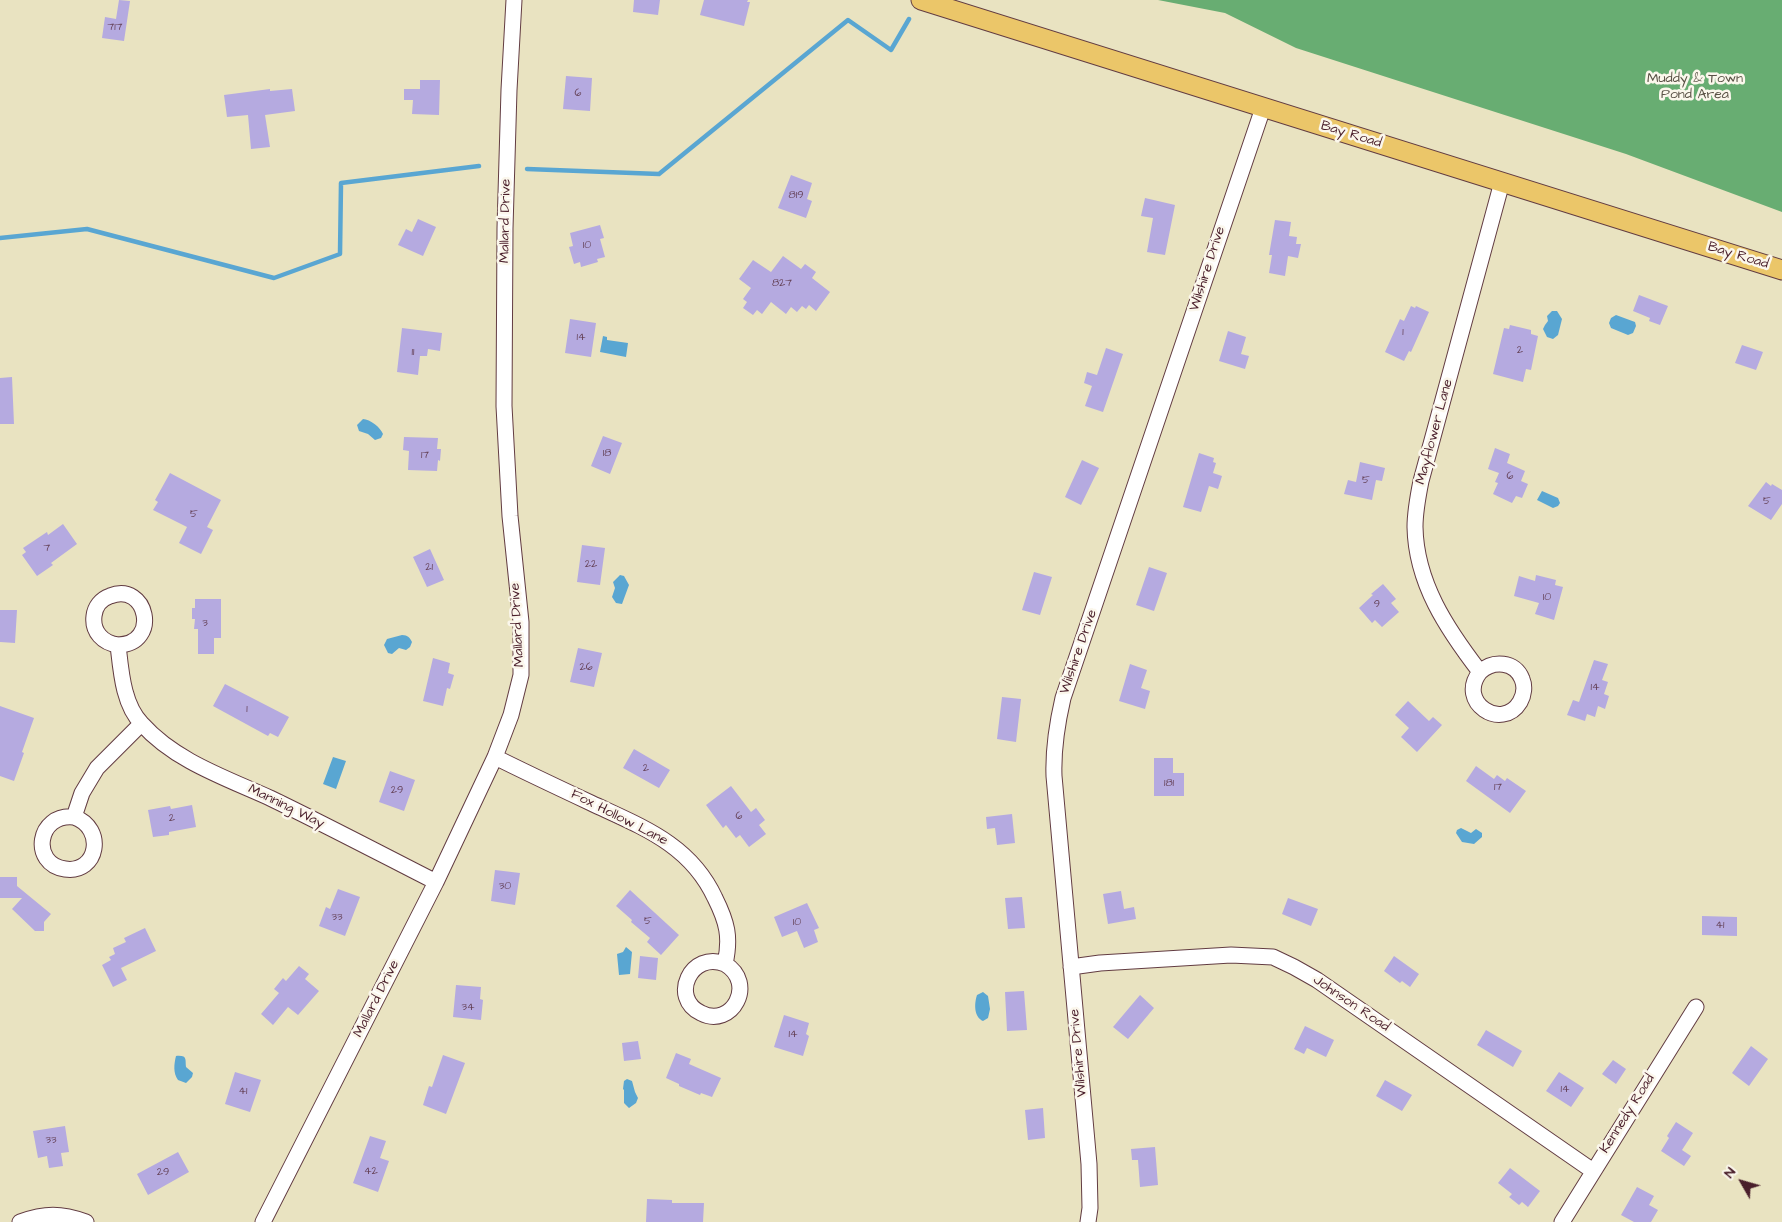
<!DOCTYPE html>
<style>
body{margin:0}
#map{position:relative;width:1782px;height:1222px;overflow:hidden;background:#e9e3c1;font-family:"Architects Daughter",sans-serif}
canvas{display:block}
.north{position:absolute;left:1717px;top:1157px;width:50px;height:50px;-webkit-text-stroke:4px #fbf7ec;paint-order:stroke;rotate:308deg;font-size:14px;font-weight:700;line-height:20px;text-align:center;color:#4a1f2b}
.north::after{content:'';display:block;margin:auto;width:18px;height:22px;background:#4a1f2b;clip-path:polygon(50% 0,100% 100%,50% 72%,0 100%)}
</style>
<div id="map">
<canvas width="1782" height="1222"></canvas>
<div class="north">N</div>
</div>
<script>
const context = document.querySelector('canvas').getContext('2d');
context.lineJoin = 'round';
function paint(path, color) { context.fillStyle = color; context.fill(path, 'evenodd'); }
function stroke(path, color, width, dash) { context.strokeStyle = color; context.lineWidth = width; context.lineCap = dash ? 'butt' : 'round'; context.setLineDash(dash || []); context.stroke(path); }
function label(font, color, halo, rows, align = 'center') {
  context.font = font + ' "Architects Daughter",sans-serif'; context.lineWidth = 5; context.setLineDash([]); context.textBaseline = 'middle'; context.strokeStyle = halo; context.fillStyle = color; for (const [text, x, y, turn = 0] of rows) {
    context.save(); context.translate(x, y); context.rotate((+turn || 0) * Math.PI / 180); context.textAlign = isNaN(turn) ? turn : align; if (halo) context.strokeText(text, 0, 0); context.fillText(text, 0, 0); context.restore();
  }
}
paint(new Path2D(`
 M1158,0H1782V212L1626,154L1296,48L1225,13Z`), '#68ad72');
paint(new Path2D(`
 M1552,311H1557L1562,319L1558,335L1553,339L1547,337L1543,329L1545,325L1548,321L1547,316Z
 M1616,315L1635,322L1636,326L1633,333L1628,335L1611,328L1609,323L1611,318Z
 M603,336L607,337V340L628,343L626,357L600,352Z
 M363,419C370,419 381,428 383,434L381,438L375,440L368,434L359,431L357,425Z
 M1542,491L1558,498L1560,503L1558,506L1553,508L1537,500Z
 M620,575L624,576L629,585L622,604L616,603L612,597L615,588L613,582Z
 M402,635C408,635 410,638 412,642L410,647L406,650L399,648L392,654L388,653L384,645L387,639Z
 M333,757L346,761L336,789L323,784Z
 M1461,828L1471,833L1476,829L1482,833V837L1474,844L1462,842L1456,833L1457,830Z
 M626,947L632,952L630,974L619,975L617,954L623,952Z
 M983,992L988,996L990,1009L988,1018L983,1021C974,1017 974,1004 977,995Z
 M176,1056C188,1055 185,1060 186,1067L193,1073L192,1077L186,1083L178,1080C173,1073 174,1064 176,1056Z
 M627,1079L632,1081L635,1092L638,1098L636,1103L629,1108L624,1103V1090L623,1089L624,1081Z`), '#59a6d2');
stroke(new Path2D(`
 M527,169L659,174L848,20L891,50L909,19
 M0,238L87,229L274,278L340,254L341,183L479,166`), '#59a6d2', 4.5);
paint(new Path2D(`
 M119,0L130,1L124,41L102,38L105,17L116,19Z
 M634,0H660L658,15L633,12Z
 M704,0H748L747,2H750L744,26L700,15Z
 M566,76L592,78L590,111L563,109Z
 M420,80H440L439,115L412,114L413,100H404V89H420Z
 M270,89V91L292,89L295,111L265,115L270,147L251,149L248,115L227,117L224,95Z
 M791,175L812,183L807,199L812,201L806,218L778,208Z
 M1145,198L1175,205L1165,255L1147,252L1153,218L1141,216Z
 M418,219L436,227L423,256L398,245L406,229L412,232Z
 M1275,220L1291,222L1289,236L1297,237L1296,244H1301L1298,258L1288,256L1285,276L1269,273L1272,255H1269Z
 M600,225L604,238L600,239L605,257L597,259L598,262L581,267L580,262L574,264L569,247L573,246L570,233Z
 M783,256L801,269L805,264L816,272L812,278L830,292L816,311L809,305L806,309L802,306L797,312L791,307L786,314L771,302L762,314L757,310L753,315L743,308L747,302L743,299L751,288L739,279L753,260L771,272Z
 M1639,295L1668,306L1660,325L1649,321L1650,318L1633,311Z
 M1411,306L1415,308L1416,306L1429,312L1411,352L1409,351L1404,361L1385,352L1400,319L1404,321Z
 M570,319L596,323L591,357L565,353Z
 M1510,325L1531,330V334L1538,336L1531,370L1526,369L1523,382L1493,374L1504,328L1509,329Z
 M402,328L442,333L440,351L428,349L427,356H420L418,375L397,372Z
 M1228,331L1246,337L1241,354L1249,356L1245,369L1219,361Z
 M1742,345L1763,352L1756,370L1735,363Z
 M1106,348L1123,354L1103,412L1085,406L1092,386L1084,383L1087,372L1097,375Z
 M12,377L14,424H0V378Z
 M603,436L622,443L610,474L591,466Z
 M404,437L438,438L437,449H441L440,461L438,460L437,471L408,470L409,451L403,450Z
 M1495,448L1510,454L1507,463L1525,471L1521,481L1528,484L1522,498L1516,496L1512,503L1493,494L1498,483L1495,482L1499,473L1488,469Z
 M1199,453L1214,458L1213,462L1216,463L1213,473L1222,476L1218,489L1209,486L1201,512L1183,507Z
 M1082,460L1099,468L1081,505L1065,497Z
 M1360,462L1385,468L1382,481L1376,480L1372,500L1344,494L1348,480L1356,482Z
 M170,473L221,500L207,527L213,530L201,554L179,543L187,527L153,510L158,502L155,500Z
 M1766,482L1771,486L1772,484L1782,490V504L1771,520L1748,506Z
 M63,524L77,544L51,563L53,565L37,576L22,555L26,552L23,548L47,532L48,535Z
 M582,545L605,548L600,585L577,582Z
 M430,549L444,580L427,587L413,557Z
 M1149,567L1167,573L1154,611L1136,605Z
 M1034,572L1052,577L1040,615L1022,610Z
 M1536,575L1556,580L1555,585L1563,587L1554,620L1535,614L1539,603L1514,596L1519,576L1535,581Z
 M1383,584L1396,599L1391,603L1399,612L1382,627L1375,620L1372,623L1359,608L1373,595L1371,594Z
 M195,599H221V638H214V654H198V629H194L195,619H192V608H195Z
 M0,610H17L15,643L0,642Z
 M578,648L602,653L594,687L570,682Z
 M433,658L450,663L448,673L454,675L450,689L447,688L443,706L423,701Z
 M1594,660L1608,664L1602,680L1608,682L1604,694L1609,696L1605,709L1598,706L1595,717L1587,714L1585,721L1567,715L1573,700L1579,702Z
 M1130,664L1147,670L1141,688L1150,691L1145,709L1119,701Z
 M225,684L289,717L278,737L270,733L268,736L213,706Z
 M1002,697L1021,699L1016,742L997,739Z
 M1408,701L1429,721L1433,717L1442,725L1417,752L1401,737L1409,728L1395,715Z
 M0,706L34,718L22,752L24,753L14,781L0,776Z
 M634,749L670,770L659,788L623,768Z
 M1154,758H1173V773H1184V796H1154Z
 M1476,766L1494,779L1497,775L1505,781L1507,778L1526,791L1510,813L1466,781Z
 M390,771L415,780L404,811L379,802Z
 M731,786L751,812L756,808L765,820L759,825L766,834L749,847L740,835L736,838L726,825L723,828L706,805Z
 M192,805L196,827L169,832V835L153,837L148,810L170,806L171,809Z
 M1012,814L1015,843L997,845L995,828L987,829L986,817Z
 M495,870L520,873L515,905L491,901Z
 M0,877H17V886L51,914L44,922V931H35L12,909L22,898H0Z
 M338,889L360,897L345,936L319,926L326,907L330,909Z
 M630,890L679,935L661,955L647,942L650,938L631,922L632,920L616,906Z
 M1121,891L1124,909L1134,907L1136,919L1108,924L1103,894Z
 M1022,897L1025,928L1008,929L1005,898Z
 M1288,898L1318,909L1311,926L1282,914Z
 M807,903L819,928L814,930L818,942L804,948L797,931L782,937L774,917Z
 M1702,916L1737,917V936L1702,935Z
 M145,928L156,951L121,968L127,980L113,987L102,965L111,960L109,957L115,954L113,948L126,942L124,938Z
 M640,956L658,958L656,980L638,978Z
 M1394,956L1419,974L1410,987L1402,981L1400,983L1384,971Z
 M299,966L309,974L305,979L319,991L298,1015L288,1007L273,1025L261,1014L279,993L274,989L283,978L286,981Z
 M456,985L481,987L480,999L483,1000L481,1020L453,1017Z
 M1024,991L1027,1030L1007,1031L1005,992Z
 M1140,995L1154,1008L1128,1039L1113,1027Z
 M784,1015L809,1023L806,1034L809,1036L803,1056L774,1047Z
 M1305,1026L1334,1040L1326,1057L1307,1048L1304,1054L1294,1049Z
 M1486,1030L1522,1051L1513,1067L1477,1045Z
 M638,1041L641,1059L624,1061L622,1043Z
 M1751,1046L1768,1059L1749,1086L1732,1073Z
 M676,1053L691,1059L689,1064L721,1078L712,1097L701,1093L700,1095L679,1086V1084L666,1078Z
 M443,1055L465,1063L446,1114L423,1105L429,1086L432,1087Z
 M1613,1060L1626,1069L1616,1084L1602,1074Z
 M235,1072L261,1080L250,1112L225,1104Z
 M1559,1072L1584,1088L1571,1107L1546,1091Z
 M1385,1080L1412,1095L1402,1111L1376,1096Z
 M1043,1108L1045,1138L1028,1140L1025,1110Z
 M1676,1122L1693,1133L1682,1150L1691,1156L1684,1166L1661,1151L1669,1138L1667,1136Z
 M65,1126L69,1152L61,1153L63,1166L49,1168L47,1156L38,1158L33,1131Z
 M370,1136L386,1141L380,1158L389,1161L378,1192L353,1183Z
 M1155,1147L1158,1185L1140,1187L1138,1160H1132L1131,1149Z
 M178,1152L189,1172L148,1195L137,1174Z
 M1510,1168L1540,1191L1528,1207L1522,1202L1519,1205L1509,1197L1512,1194L1498,1183Z
 M1637,1187L1654,1196L1649,1205L1658,1210L1651,1222H1634L1621,1215Z
 M647,1199L672,1200V1203H704L703,1222H646Z`), '#b5aae0');
const minor = new Path2D(`
 M118,645C161,644 147,581 110,596C101,599 95,607 94,616C92,632 103,643 118,645C121,671 123,705 142,724C175,761 226,778 270,798C326,825 381,854 436,882
 M1480,672C1493,660 1515,661 1522,679C1525,686 1524,695 1520,702C1502,732 1456,702 1480,672C1447,629 1416,583 1415,527C1415,512 1418,496 1421,481L1502,182
 M495,757C527,773 559,788 591,803C642,827 690,844 715,898C727,922 731,937 725,964C691,950 669,998 701,1013C732,1029 757,983 725,964
 M74,817C37,813 30,864 65,869C98,874 106,828 74,817L82,793L97,768L141,724
 M1071,967L1100,963L1231,955L1273,957L1294,967L1317,980L1593,1171
 M20,1222C45,1213 61,1213 86,1222
 M263,1222L436,882L495,757L511,715L521,675V622L510,516L504,406L505,228L509,90L514,0
 M1088,1222L1090,1208L1089,1164L1054,776C1053,749 1057,724 1063,698L1263,108
 M1562,1222L1696,1007`);
const major = new Path2D(`
 M921,0L1782,270`);
stroke(minor, '#623c42', 17);
stroke(major, '#623c42', 21);
stroke(minor, '#fff', 15);
stroke(major, '#ebc669', 19);
label('11px', '#654258', null, [
 ["717",115,28],
 ["6",578,94],
 ["819",796,196],
 ["10",587,246],
 ["827",782,284],
 ["1",1403,333],
 ["14",581,338],
 ["2",1520,351],
 ["11",413,353],
 ["18",607,454],
 ["17",425,456],
 ["6",1510,477],
 ["5",1366,481],
 ["5",1767,502],
 ["5",194,515],
 ["7",47,549],
 ["22",591,565],
 ["21",429,568],
 ["10",1547,598],
 ["9",1377,605],
 ["3",205,624],
 ["26",586,668],
 ["14",1595,688],
 ["1",247,710],
 ["2",646,769],
 ["181",1169,784],
 ["17",1498,788],
 ["29",397,791],
 ["6",739,817],
 ["2",172,819],
 ["30",505,887],
 ["33",337,918],
 ["5",648,922],
 ["10",797,923],
 ["41",1720,926],
 ["34",468,1008],
 ["14",793,1035],
 ["14",1565,1090],
 ["41",243,1092],
 ["33",51,1141],
 ["42",371,1172],
 ["29",163,1173]
]);
label('14px', '#5a5246', '#fbf7ec', [
 ["Muddy & Town",1695,79],
 ["Pond Area",1695,95]
]);
label('14px', '#4a1f2b', '#fbf7ec', [
 ["Bay Road",1351,135,17],
 ["Mallard Drive",506,221,-89],
 ["Bay Road",1738,256,17],
 ["Wilshire Drive",1208,269,-72],
 ["Mayflower Lane",1435,432,-75],
 ["Mallard Drive",518,625,-93],
 ["Wilshire Drive",1079,652,-71],
 ["Manning Way",286,807,26],
 ["Fox Hollow Lane",619,818,27],
 ["Mallard Drive",377,999,-63],
 ["Johnson Road",1351,1004,34],
 ["Wilshire Drive",1079,1053,-95],
 ["Kennedy Road",1628,1114,-58]
]);
</script>
